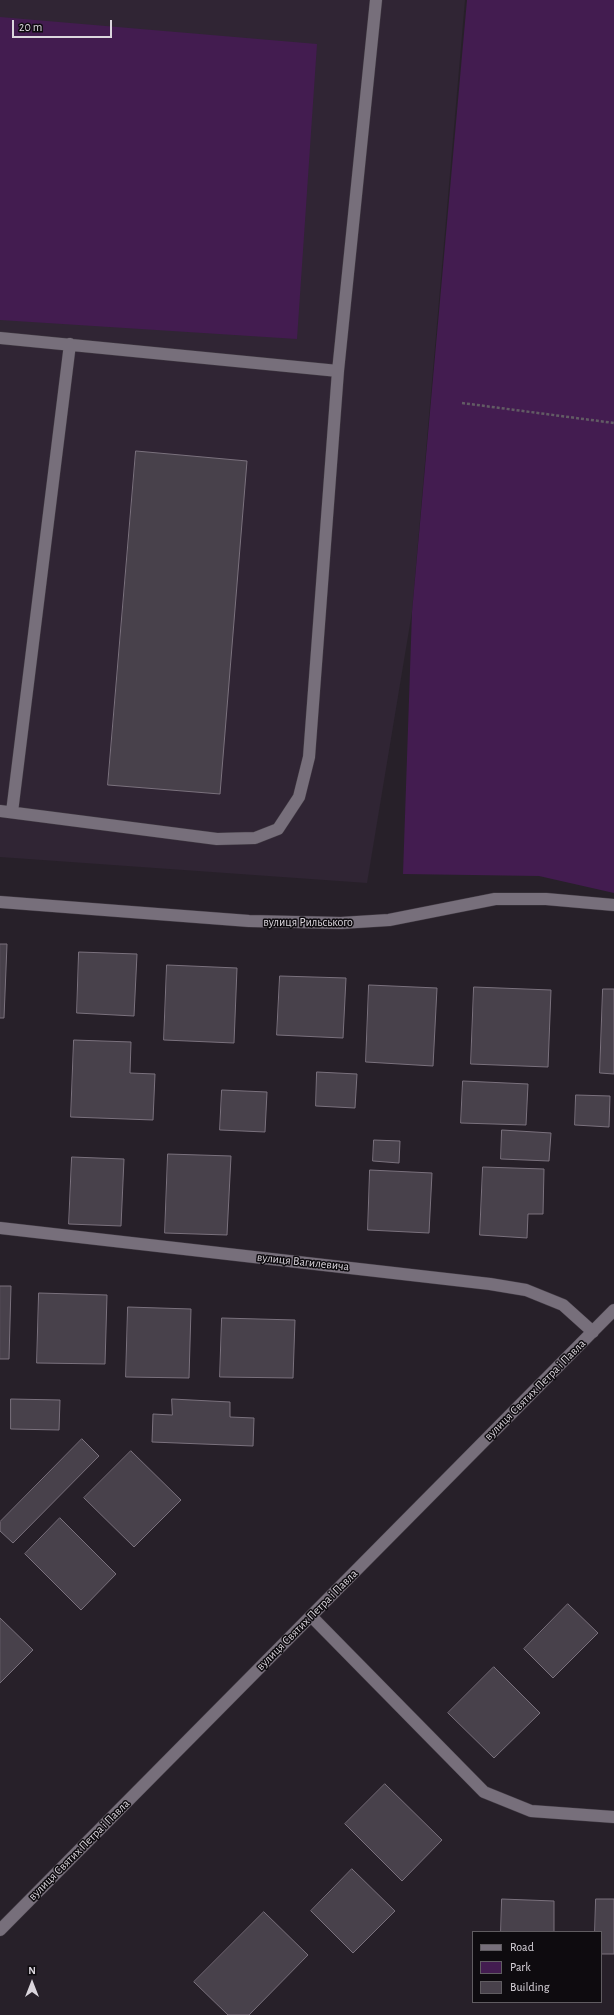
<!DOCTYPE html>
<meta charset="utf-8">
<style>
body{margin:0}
#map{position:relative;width:614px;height:2015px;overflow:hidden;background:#272029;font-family:"Alegreya Sans",sans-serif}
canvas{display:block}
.legend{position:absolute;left:472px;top:1931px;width:130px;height:72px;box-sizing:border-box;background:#0e0b0f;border:1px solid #605c61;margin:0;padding:5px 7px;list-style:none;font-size:12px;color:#dbd6dd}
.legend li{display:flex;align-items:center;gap:8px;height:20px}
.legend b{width:20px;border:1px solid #605c61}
.north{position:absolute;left:12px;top:1963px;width:40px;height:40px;-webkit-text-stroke:3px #0e0b0f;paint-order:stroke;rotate:0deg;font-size:11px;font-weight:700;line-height:16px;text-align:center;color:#dbd6dd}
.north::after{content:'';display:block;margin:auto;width:14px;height:18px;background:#dbd6dd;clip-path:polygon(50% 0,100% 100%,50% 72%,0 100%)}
.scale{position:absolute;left:12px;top:20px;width:100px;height:18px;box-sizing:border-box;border:2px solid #dbd6dd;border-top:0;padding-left:5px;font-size:12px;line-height:14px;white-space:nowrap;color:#dbd6dd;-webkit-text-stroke:3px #0e0b0f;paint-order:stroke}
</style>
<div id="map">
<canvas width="614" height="2015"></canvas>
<ul class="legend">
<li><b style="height:5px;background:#776f7b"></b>Road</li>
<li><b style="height:11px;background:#431c50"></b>Park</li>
<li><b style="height:11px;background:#48414b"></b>Building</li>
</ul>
<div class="north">N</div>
<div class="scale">20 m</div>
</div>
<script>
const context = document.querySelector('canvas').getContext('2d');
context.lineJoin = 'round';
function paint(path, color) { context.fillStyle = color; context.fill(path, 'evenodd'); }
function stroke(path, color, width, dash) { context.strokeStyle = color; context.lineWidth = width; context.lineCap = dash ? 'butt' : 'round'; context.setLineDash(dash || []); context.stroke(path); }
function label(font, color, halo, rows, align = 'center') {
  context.font = font + ' "Alegreya Sans",sans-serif'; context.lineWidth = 3; context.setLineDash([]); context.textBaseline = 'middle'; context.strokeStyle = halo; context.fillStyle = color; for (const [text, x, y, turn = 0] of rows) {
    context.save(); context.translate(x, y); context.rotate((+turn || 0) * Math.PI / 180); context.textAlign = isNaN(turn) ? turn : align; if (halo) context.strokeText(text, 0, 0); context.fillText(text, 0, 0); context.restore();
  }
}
paint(new Path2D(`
 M0,0H465L412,612L367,883L0,857Z`), '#302534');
paint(new Path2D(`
 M467,0H614V893L539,876L403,874L412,612Z
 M0,17L317,44L297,339L0,320Z`), '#431c50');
const building = new Path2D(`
 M136,451L247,461L220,794L108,785Z
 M0,944H7L4,1018H0Z
 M79,952L137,954L134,1016L77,1013Z
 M167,965L237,968L234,1043L164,1040Z
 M280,976L346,978L343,1038L277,1035Z
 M369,985L437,988L433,1066L366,1062Z
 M474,987L551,990L548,1067L471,1064Z
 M603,989H614V1074L600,1073Z
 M74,1040L131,1042L130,1073L155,1074L153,1120L71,1117Z
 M317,1072L357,1074L355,1108L316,1106Z
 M463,1081L528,1084L526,1125L461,1123Z
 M222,1090L267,1092L265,1132L220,1130Z
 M576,1095L610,1096L609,1127L575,1125Z
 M502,1130L551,1133L549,1161L501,1159Z
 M374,1140L400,1141L399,1163L373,1161Z
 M168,1154L231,1156L227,1235L165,1233Z
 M72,1157L124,1159L121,1226L69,1224Z
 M483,1167L544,1169L543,1214H528L527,1238L480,1235Z
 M370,1170L432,1173L429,1233L368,1230Z
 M0,1286H11L9,1359H0Z
 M39,1293L107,1295L105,1364L37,1363Z
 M128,1307L191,1309L189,1378L126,1377Z
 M222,1318L295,1320L293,1378L220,1377Z
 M11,1399L60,1400L59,1430L11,1429Z
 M172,1399L230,1402V1417L254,1418L253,1446L152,1442L153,1414L172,1415Z
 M82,1439L99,1456L13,1543L0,1531V1522Z
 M131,1451L181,1500L134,1547L84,1498Z
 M60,1518L116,1574L81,1610L25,1554Z
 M568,1604L598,1633L553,1678L524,1649Z
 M0,1618L33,1650L0,1683Z
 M494,1667L540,1713L494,1758L448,1713Z
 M385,1784L442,1840L402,1881L345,1824Z
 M352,1869L395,1911L353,1953L311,1911Z
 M502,1899L554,1901V1932H501Z
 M596,1899H614V1954H601V1932H595Z
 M264,1912L308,1955L249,2015H228L194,1982Z`);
paint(building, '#48414b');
stroke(building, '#7a717d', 1);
const minor = new Path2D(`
 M0,338L338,371L376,0
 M0,811L217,839L255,838L278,829L299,797L309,757L338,371
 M12,812L70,344
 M0,902L249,921L341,923L389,920L495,899H546L614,905
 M0,1228L490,1284L526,1290L563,1305L593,1332
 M311,1616L484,1792L531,1811L614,1817
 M0,1930L614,1310`);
stroke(minor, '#413a43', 13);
stroke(new Path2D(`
 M462,403L614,423`), '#625b64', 2.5, [3, 2]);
stroke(minor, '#776f7b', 12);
label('12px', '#dbd6dd', '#0e0b0f', [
 ["вулиця Рильського",308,922],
 ["вулиця Вагилевича",303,1262,6],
 ["вулиця Святих Петра і Павла",535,1390,-45],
 ["вулиця Святих Петра і Павла",307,1620,-45],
 ["вулиця Святих Петра і Павла",79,1850,-45]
]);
</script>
